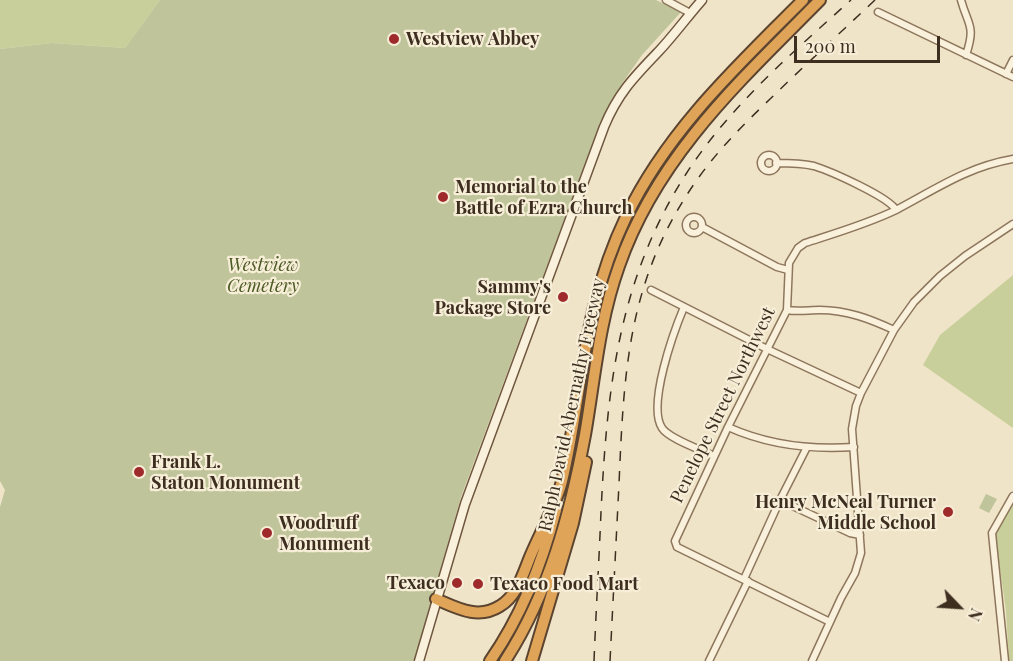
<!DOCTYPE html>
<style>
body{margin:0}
#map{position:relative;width:1013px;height:661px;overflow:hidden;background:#f0e4c8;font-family:"Playfair Display",serif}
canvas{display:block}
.north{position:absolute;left:929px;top:577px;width:60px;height:60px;-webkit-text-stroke:4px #f7eed8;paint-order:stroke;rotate:115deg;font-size:16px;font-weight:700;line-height:24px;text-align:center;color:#3d2e20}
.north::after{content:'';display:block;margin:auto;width:21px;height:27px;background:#3d2e20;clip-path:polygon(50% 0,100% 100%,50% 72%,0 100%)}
.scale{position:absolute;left:794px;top:36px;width:146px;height:27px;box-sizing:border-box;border:3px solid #3d2e20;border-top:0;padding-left:8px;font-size:18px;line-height:21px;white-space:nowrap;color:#3d2e20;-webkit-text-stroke:4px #f7eed8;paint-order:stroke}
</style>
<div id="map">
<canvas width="1013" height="661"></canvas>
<div class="north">N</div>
<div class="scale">200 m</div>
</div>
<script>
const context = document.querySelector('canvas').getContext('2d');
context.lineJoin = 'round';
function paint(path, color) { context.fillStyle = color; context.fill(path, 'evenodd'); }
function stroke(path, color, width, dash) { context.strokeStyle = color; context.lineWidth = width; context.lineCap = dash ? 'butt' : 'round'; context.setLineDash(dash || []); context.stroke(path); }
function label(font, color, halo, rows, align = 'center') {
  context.font = font + ' "Playfair Display",serif'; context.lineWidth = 4.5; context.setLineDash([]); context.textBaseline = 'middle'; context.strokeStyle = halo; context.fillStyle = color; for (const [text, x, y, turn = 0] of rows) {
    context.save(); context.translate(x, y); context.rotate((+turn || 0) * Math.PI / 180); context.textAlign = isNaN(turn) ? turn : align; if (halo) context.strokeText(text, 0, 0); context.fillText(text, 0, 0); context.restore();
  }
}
paint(new Path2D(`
 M0,0H160L125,48L52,43L0,49Z
 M1013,275V428L923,365L940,335Z
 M1013,501V661H1009L1006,611L995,533Z`), '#c9cf9b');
paint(new Path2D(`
 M160,0H656L681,12L642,55L623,82L600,123L461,497L414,661H0V507L5,490L0,481V49L52,43L125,48Z
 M986,494L997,499L989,513L979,508Z`), '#bfc49a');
const street = new Path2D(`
 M666,0L690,13
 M961,0C968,26 976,25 966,55
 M878,12L1013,77
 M1006,74L1013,60
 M761 163a8 8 0 1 1 16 0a8 8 0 1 1-16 0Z
 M776,163C789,163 801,163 814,166C830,171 889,197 896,210
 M686 225a8 8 0 1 1 16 0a8 8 0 1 1-16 0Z
 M702,227L777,267L788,270
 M651,290L767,349L861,393
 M684,307C674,331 647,405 662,428C669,439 702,450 714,456
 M787,310C798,312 809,310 820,310C847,310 870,319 894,330
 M728,427C768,445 810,450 854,447
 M780,500L850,533L860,535
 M744,579L780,500L807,447
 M830,622L677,547L675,541L728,427L787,310L789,263L798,248L805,243C836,233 867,224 896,210C936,189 967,167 1013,159
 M709,661L748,581
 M812,661L841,598L855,573L861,553L852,429L856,406L861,393L894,330L914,302L940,276L965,256L1013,224
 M1005,661L992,533L1013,496`);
const secondary = new Path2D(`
 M419,661L465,504L604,127C618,93 634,77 659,51C674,35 687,17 702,0`);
const highway = new Path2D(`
 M436,599C457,608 478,620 500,606C517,596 523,574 530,557C540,533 556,505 562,481C576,424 580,364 594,307C602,276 612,246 626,217C667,131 737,66 803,0
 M490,661C522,615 542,564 556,510
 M505,661C549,593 570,514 585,435C595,377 599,322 619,266C657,156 741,80 820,0
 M532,661L573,523L586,462`);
stroke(street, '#8d765c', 9);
stroke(secondary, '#6f573f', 11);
stroke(highway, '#5b4430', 14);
stroke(street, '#faf1dc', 6);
stroke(secondary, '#faf1dc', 8);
stroke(highway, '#e0a458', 10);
stroke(new Path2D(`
 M594,661C596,611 599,561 601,512C607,389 618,280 686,174C729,107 792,53 851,0
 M610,661C613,602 616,543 619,484C624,368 628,276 699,177C720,148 744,124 769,100C804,66 840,33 875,0`), '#3d2e20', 1.5, [10, 10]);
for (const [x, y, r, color] of [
 [394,39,6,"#9e2a2b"],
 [443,197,6,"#9e2a2b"],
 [563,297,6,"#9e2a2b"],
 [139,472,6,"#9e2a2b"],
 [948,512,6,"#9e2a2b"],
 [267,533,6,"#9e2a2b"],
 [457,583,6,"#9e2a2b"],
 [478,584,6,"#9e2a2b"]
]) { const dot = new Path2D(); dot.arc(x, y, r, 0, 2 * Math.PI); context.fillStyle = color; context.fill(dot); stroke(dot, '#f7eed8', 2); }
label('bold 18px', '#3d2e20', '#f7eed8', [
 ["Westview Abbey",406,39],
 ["Memorial to the",455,187],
 ["Battle of Ezra Church",455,208],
 ["Sammy's",551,287,"right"],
 ["Package Store",551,308,"right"],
 ["Frank L.",151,462],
 ["Staton Monument",151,483],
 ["Henry McNeal Turner",936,502,"right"],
 ["Middle School",936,523,"right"],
 ["Woodruff",279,523],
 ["Monument",279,544],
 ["Texaco",445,583,"right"],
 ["Texaco Food Mart",490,584]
], 'left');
label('italic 18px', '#4d5a26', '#f7eed8', [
 ["Westview",263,265],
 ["Cemetery",263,286]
]);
label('18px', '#3d2e20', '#f7eed8', [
 ["Ralph David Abernathy Freeway",572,405,-78],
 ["Penelope Street Northwest",723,405,-64]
]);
</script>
